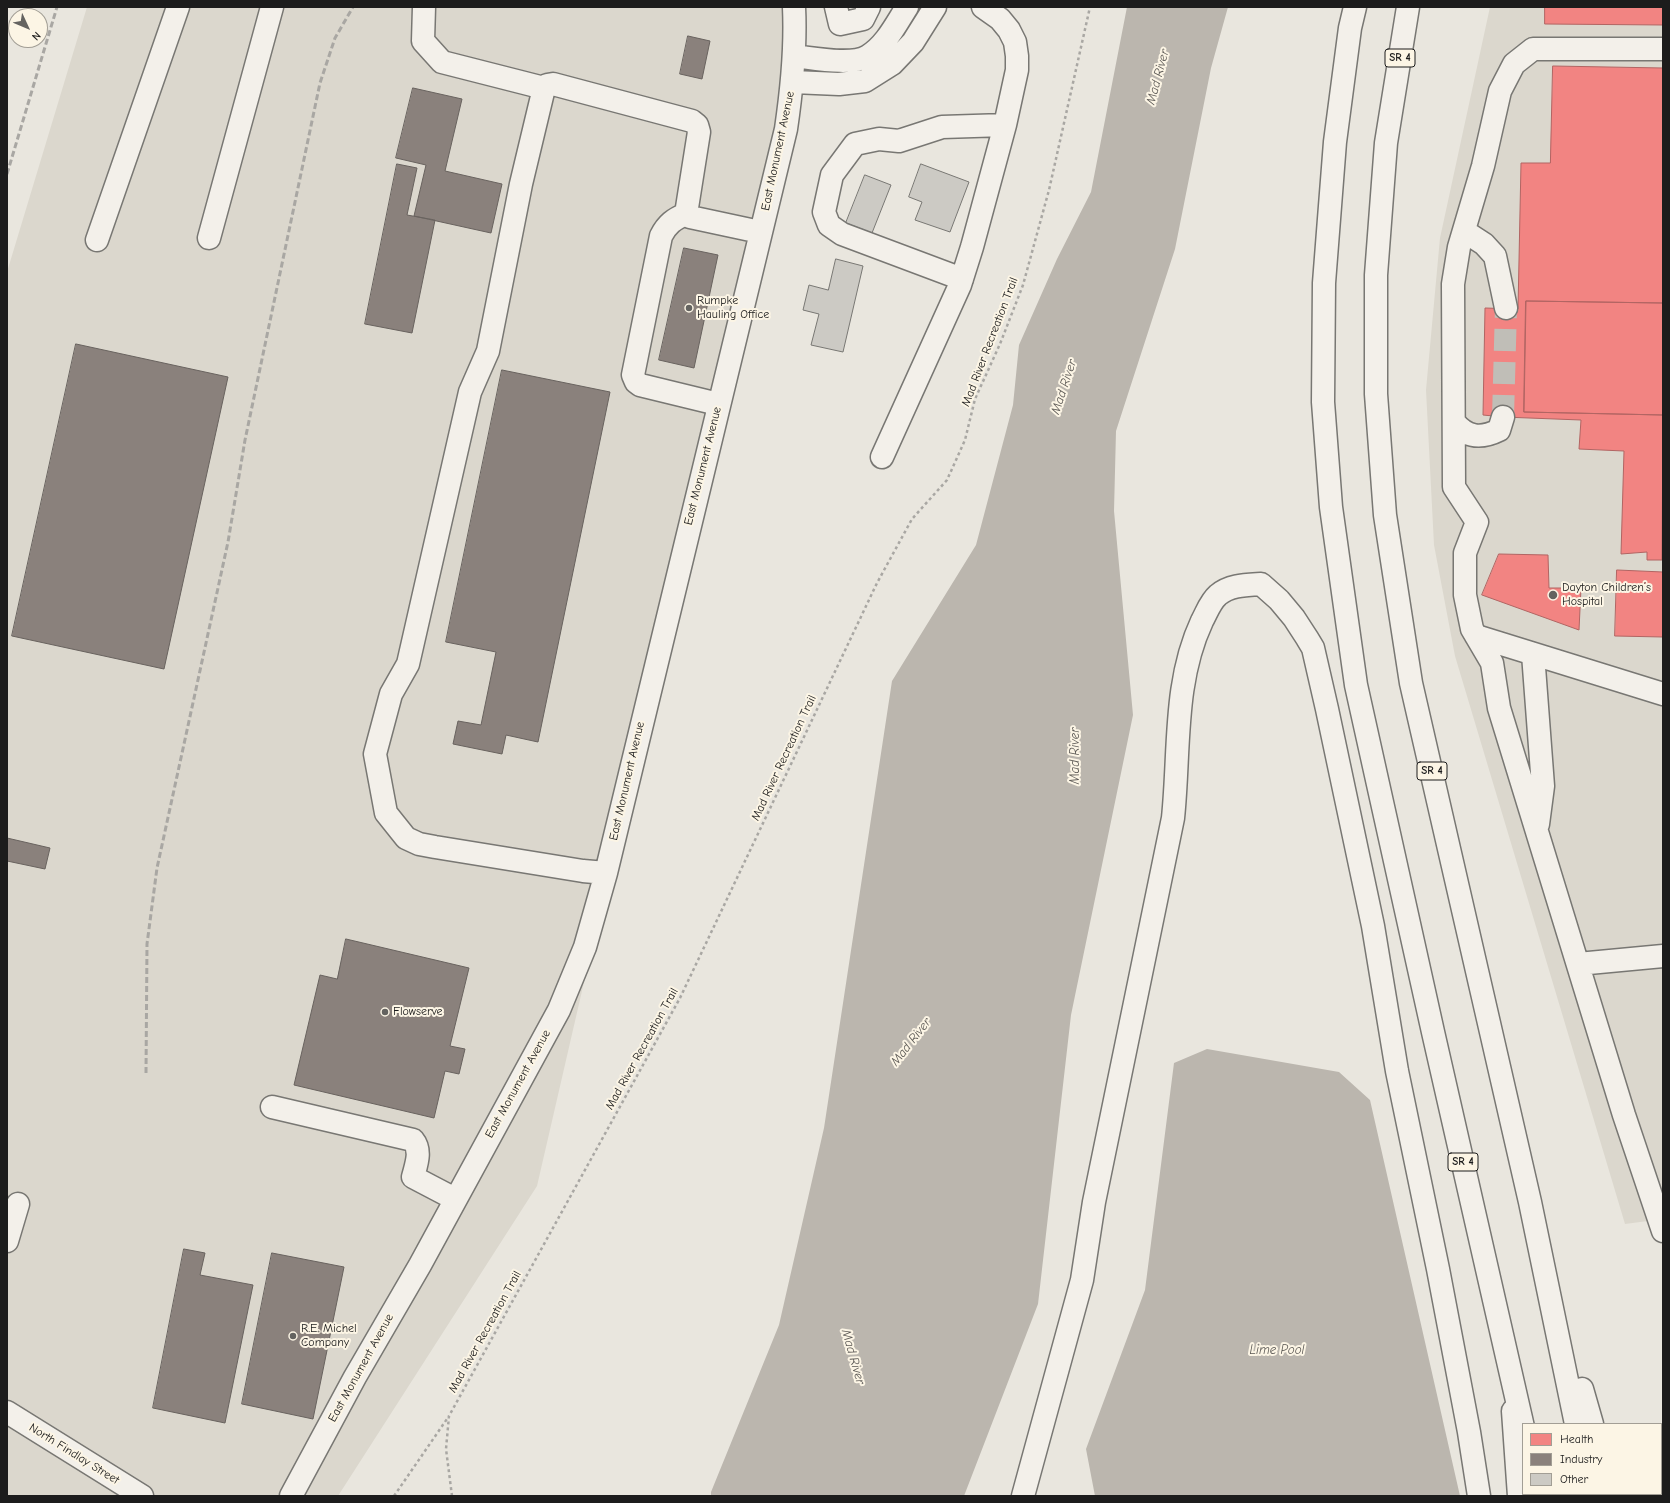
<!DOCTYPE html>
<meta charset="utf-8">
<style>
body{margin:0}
#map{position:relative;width:1670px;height:1503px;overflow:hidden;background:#e9e6de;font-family:"Comic Neue",sans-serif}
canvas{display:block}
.frame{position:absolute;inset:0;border:8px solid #1c1c1c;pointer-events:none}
.legend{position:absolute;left:1522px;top:1423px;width:140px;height:72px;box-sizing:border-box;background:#fcf5e5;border:1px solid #a29e95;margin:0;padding:5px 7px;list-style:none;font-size:12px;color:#1c1c1c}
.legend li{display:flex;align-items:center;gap:8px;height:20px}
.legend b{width:20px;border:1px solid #a29e95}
.north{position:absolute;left:8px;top:8px;width:40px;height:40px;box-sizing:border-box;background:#fcf5e5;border:1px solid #a29e95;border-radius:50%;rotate:134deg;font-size:11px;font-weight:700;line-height:16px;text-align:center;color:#1c1c1c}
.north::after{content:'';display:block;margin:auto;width:14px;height:18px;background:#646360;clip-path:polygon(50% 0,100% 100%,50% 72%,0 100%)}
</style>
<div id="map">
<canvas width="1670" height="1503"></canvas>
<div class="frame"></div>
<ul class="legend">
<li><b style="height:11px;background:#f28482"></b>Health</li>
<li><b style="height:11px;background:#8a817c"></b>Industry</li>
<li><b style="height:11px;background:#cccac4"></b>Other</li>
</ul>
<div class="north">N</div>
</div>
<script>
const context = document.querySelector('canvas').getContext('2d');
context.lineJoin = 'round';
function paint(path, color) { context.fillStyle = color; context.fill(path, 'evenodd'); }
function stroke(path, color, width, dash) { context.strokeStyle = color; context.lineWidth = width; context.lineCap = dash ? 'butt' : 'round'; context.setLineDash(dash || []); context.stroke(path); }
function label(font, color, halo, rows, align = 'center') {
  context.font = font + ' "Comic Neue",sans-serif'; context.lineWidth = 4; context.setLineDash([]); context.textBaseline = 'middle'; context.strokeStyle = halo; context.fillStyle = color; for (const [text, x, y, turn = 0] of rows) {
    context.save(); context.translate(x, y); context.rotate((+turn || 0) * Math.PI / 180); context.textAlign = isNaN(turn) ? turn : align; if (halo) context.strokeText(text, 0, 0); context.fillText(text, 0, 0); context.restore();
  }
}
paint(new Path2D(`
 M87,7H788L794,71L537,1186L338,1496H7V272Z
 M1490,7H1663V1219L1625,1224L1455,656L1434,545L1426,390L1440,238Z`), '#dbd7cd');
paint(new Path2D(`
 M1127,7H1228L1211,68L1175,249L1116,431L1114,511L1133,715L1071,1015L1038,1304L964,1496H711V1492L779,1325L824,1128L892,681L976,545L1013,405L1019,345L1057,259L1091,192Z
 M1207,1049L1339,1072L1370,1100L1460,1496H1095L1086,1449L1145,1290L1174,1063Z`), '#bbb6ae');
const health = new Path2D(`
 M1545,7H1663V25L1545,24Z
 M1553,66L1663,68V303L1526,301L1524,412L1663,415L1662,560H1647V552L1621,554L1624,451L1579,449L1581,420L1503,417L1483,415L1485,308L1518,309L1521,163H1550Z
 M1526,301L1663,303V415L1524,412Z
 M1499,554L1548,555L1549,588H1581L1579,630L1482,595Z
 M1617,570L1663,572V637L1615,636Z`);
paint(health, '#f28482');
stroke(health, '#b26563', 1);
const industry = new Path2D(`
 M688,36L710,41L702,79L680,74Z
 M413,88L462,99L445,171L502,184L491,233L414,216L426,165L396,158Z
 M397,164L417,168L407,215L435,220L412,333L365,324Z
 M684,248L718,255L694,368L659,360Z
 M76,344L228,377L164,669L12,636Z
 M502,370L610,392L538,742L506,735L502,754L453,744L458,721L481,725L496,652L446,642Z
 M7,838L50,848L45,869L7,861Z
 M346,939L469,968L450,1046L465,1049L459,1074L445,1071L434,1118L294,1085L320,975L337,979Z
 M184,1249L205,1253L200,1275L253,1285L225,1423L153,1408Z
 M272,1253L344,1267L313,1419L242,1404Z`);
paint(industry, '#8a817c');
stroke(industry, '#69635f', 1);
const building = new Path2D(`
 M921,164L969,182L950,232L915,220L922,202L909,197Z
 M865,175L891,185L872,233L846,223Z
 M836,259L863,266L843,352L811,345L819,314L803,310L809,285L828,290Z`);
paint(building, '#cccac4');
stroke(building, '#787773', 1);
stroke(new Path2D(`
 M1503,417L1506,308`), '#c0beb7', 22, [22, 11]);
const minor = new Path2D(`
 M424,7L423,41L442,62L544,88
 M836,7L840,24L863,19L869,7
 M1663,49H1533L1514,64L1500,91L1483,166L1459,247L1453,284L1454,487L1477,522L1465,553V595L1472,629L1492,663L1499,708L1624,1115L1663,1231
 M794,56C813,58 852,66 868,56C886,45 896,24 907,7
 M793,82L839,84L865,81L892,64L913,42L935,7
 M686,214C674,219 667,224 661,236L633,375L636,382L640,385L718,404
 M1464,231L1484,244L1495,256L1506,308
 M209,238L272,7
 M97,240L178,7
 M962,279L842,234L829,225L824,212L832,175L855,144L879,139L899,141L942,127L1005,125
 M1454,422C1467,438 1481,439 1499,430L1503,417
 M882,457L960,285L972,247L1005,125L1017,70V56L1015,42L1009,30L1000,19L983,7
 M1476,636L1663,694
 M1533,654L1543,786L1538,824
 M606,873L583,871L435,847L419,844L406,838L386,813L375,754L391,694L408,664L470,392L488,351L521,184L544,88L547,85L553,84L692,121L697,125L699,132L686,214L690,217L760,232
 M1578,964L1663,956
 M272,1107L413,1140C422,1151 416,1165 413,1177L455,1199
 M7,1241L18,1204
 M291,1496L355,1377L420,1265L559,1010L585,947L606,873L786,129C792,88 796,48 794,7
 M1023,1496L1082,1280L1094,1202L1173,818C1180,751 1173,683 1202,621C1207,612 1210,602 1218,595C1230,585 1246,585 1261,584L1279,600L1294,618L1307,638L1313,648L1327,709L1373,926L1397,1071L1438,1269L1469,1432L1479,1496`);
const major = new Path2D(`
 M7,1412L142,1496`);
const highway = new Path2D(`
 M1355,7L1350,28L1335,142L1324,283L1323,402L1331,507L1356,685L1433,1032L1523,1427
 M1408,7L1386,143L1376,275V394L1385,515L1411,683L1530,1202L1576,1424
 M1582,1389L1592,1424
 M1513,1411L1519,1496
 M1538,1494L1539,1496
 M1590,1494L1591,1496
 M1612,1494V1496`);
stroke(minor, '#787773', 25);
stroke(major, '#787773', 25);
stroke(highway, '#787773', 25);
stroke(new Path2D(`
 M394,1496L449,1416
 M452,1496L446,1449L449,1416L680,998L877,583L912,519L947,480L965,440L975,399L1000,344L1023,285L1049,190L1090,7`), '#a9a7a3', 2.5, [3, 3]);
stroke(minor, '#f3f0ea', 22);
stroke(major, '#f3f0ea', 22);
stroke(highway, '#f3f0ea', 22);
stroke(new Path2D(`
 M7,174L57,7
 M146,1073L147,944L157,868L228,542L245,440L320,83L335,38L353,7`), '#a9a7a3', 3, [6, 3]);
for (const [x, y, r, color] of [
 [689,308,4,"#646360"],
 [1553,595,5,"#646360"],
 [385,1012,4,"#646360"],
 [293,1336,4,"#646360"]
]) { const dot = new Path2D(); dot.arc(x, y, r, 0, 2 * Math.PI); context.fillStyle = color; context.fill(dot); stroke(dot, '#fcf5e5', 1.5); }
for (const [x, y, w] of [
 [1400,58,30],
 [1432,771,30],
 [1463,1162,30]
]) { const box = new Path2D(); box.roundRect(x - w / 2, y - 9, w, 18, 3); context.fillStyle = '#fcf5e5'; context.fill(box); stroke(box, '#1c1c1c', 1); }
label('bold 11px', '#1c1c1c', null, [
 ["SR 4",1400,58],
 ["SR 4",1432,771],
 ["SR 4",1463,1162]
]);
label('12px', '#1c1c1c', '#fcf5e5', [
 ["East Monument Avenue",778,151,-78],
 ["Mad River Recreation Trail",990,342,-69],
 ["East Monument Avenue",703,466,-76],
 ["Mad River Recreation Trail",784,758,-65],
 ["East Monument Avenue",627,781,-77],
 ["Mad River Recreation Trail",642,1049,-61],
 ["East Monument Avenue",518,1084,-61],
 ["Mad River Recreation Trail",485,1332,-61],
 ["East Monument Avenue",361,1368,-61],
 ["North Findlay Street",74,1454,32]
]);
label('12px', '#1c1c1c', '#fcf5e5', [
 ["Rumpke",697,301],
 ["Hauling Office",697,315],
 ["Dayton Children’s",1562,588],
 ["Hospital",1562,602],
 ["Flowserve",393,1012],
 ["R.E. Michel",301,1329],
 ["Company",301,1343]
], 'left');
label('italic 13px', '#5b5854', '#fcf5e5', [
 ["Mad River",1158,77,-75],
 ["Mad River",1064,387,-72],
 ["Mad River",1075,756,-90],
 ["Mad River",911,1042,-52],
 ["Lime Pool",1277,1350],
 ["Mad River",853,1357,74]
]);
</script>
